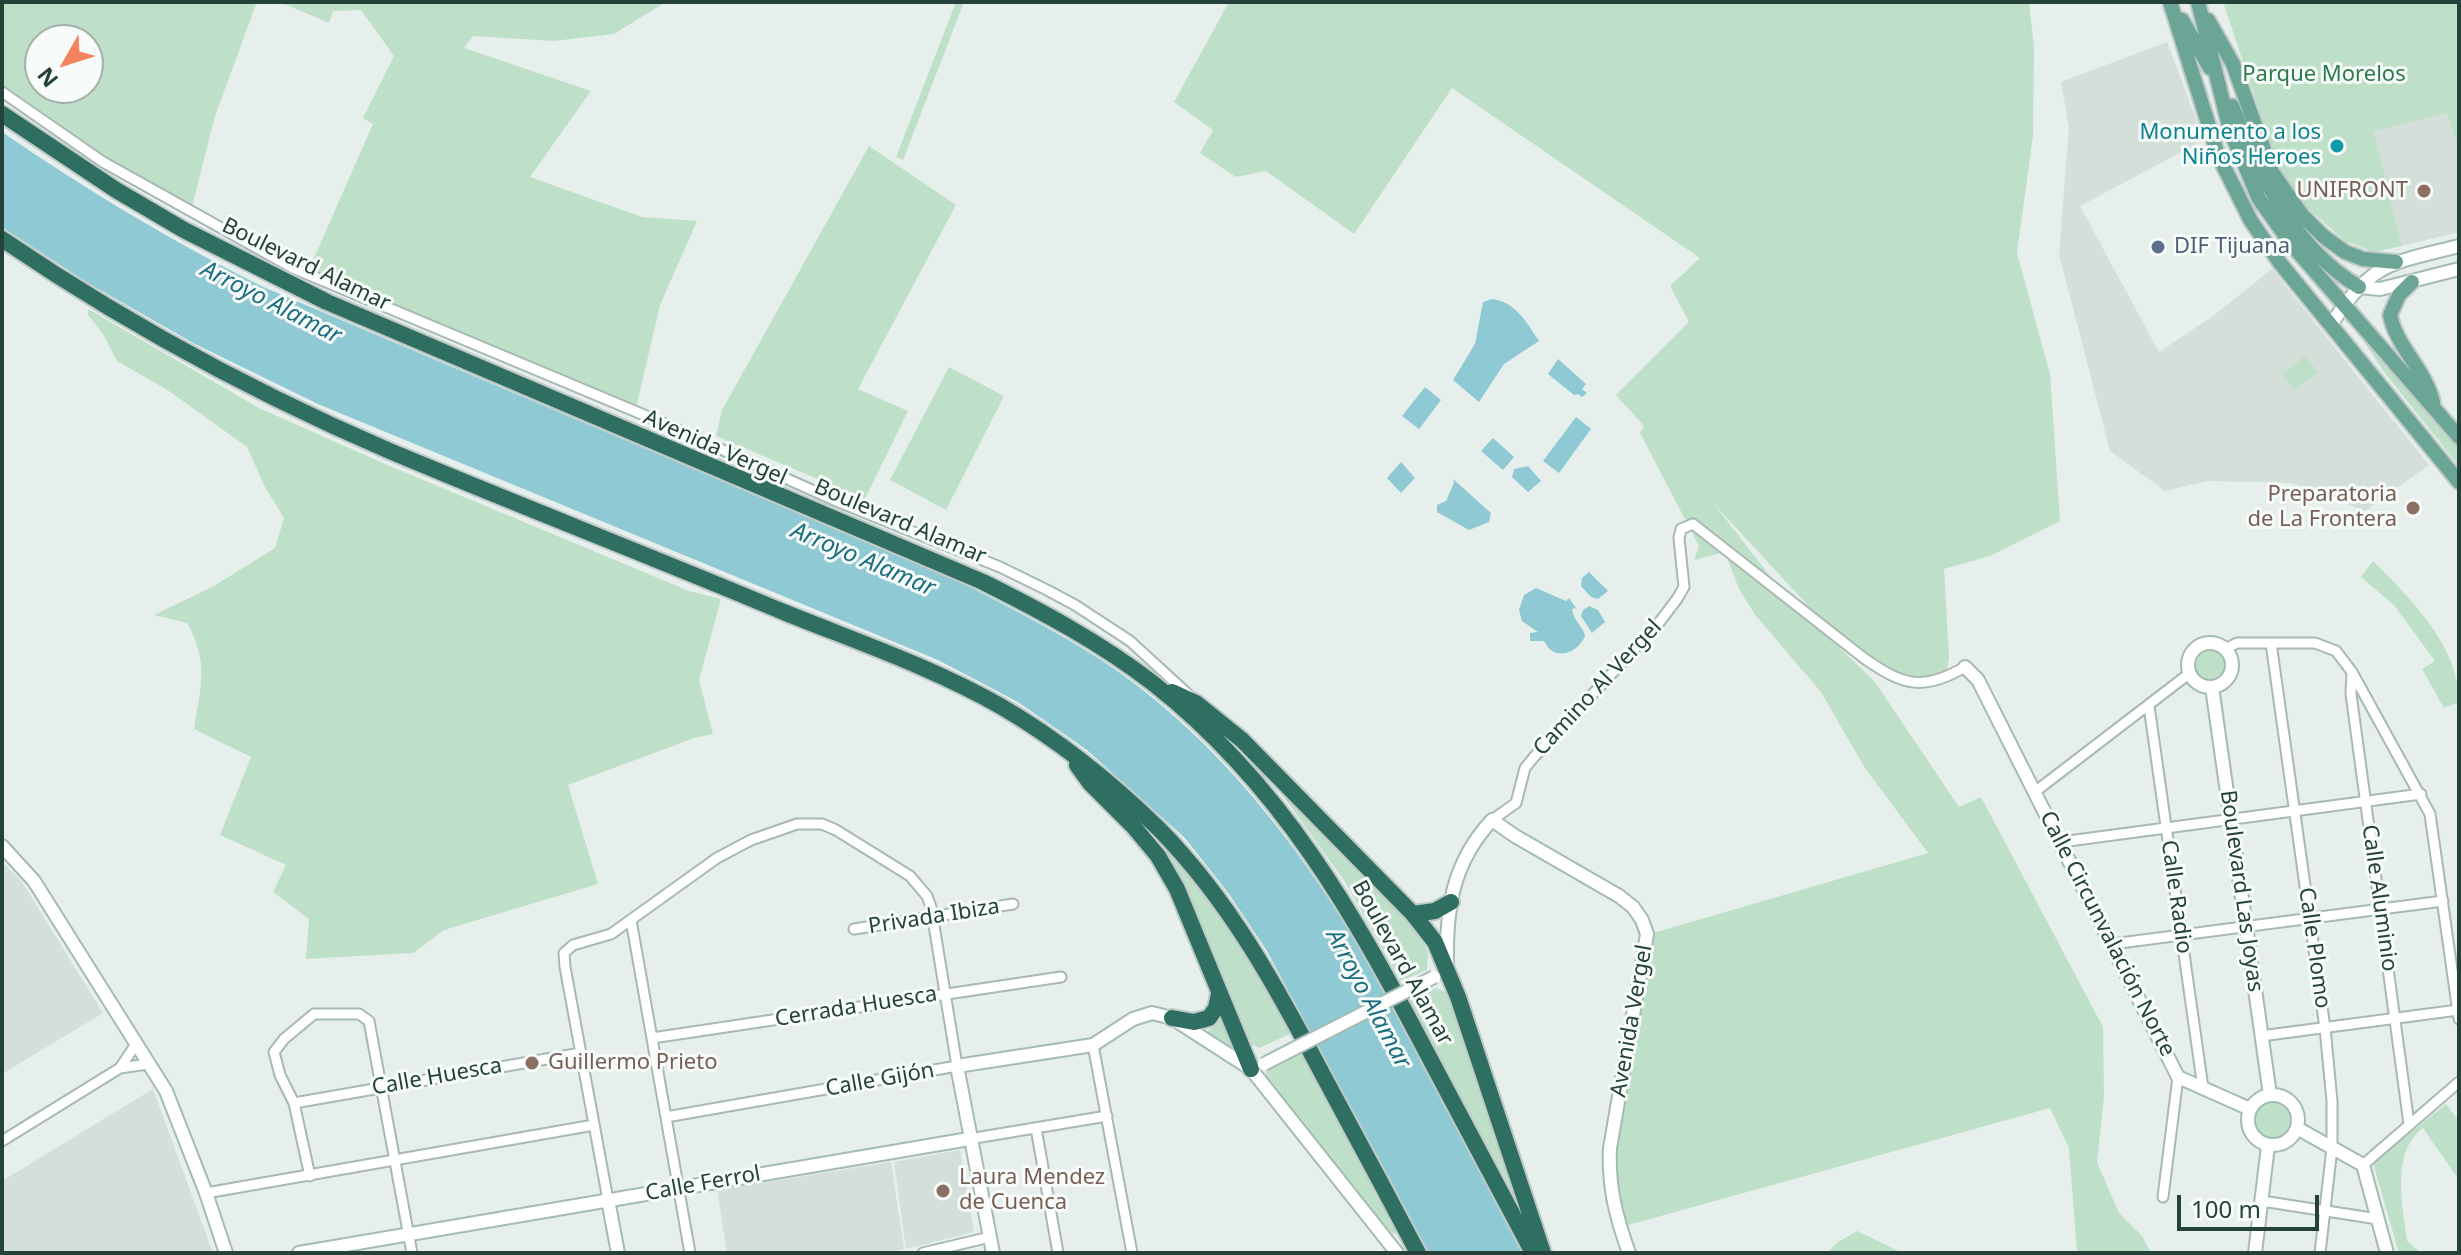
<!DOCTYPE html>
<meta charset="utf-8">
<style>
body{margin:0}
#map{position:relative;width:2461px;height:1255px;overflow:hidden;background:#e6efeb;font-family:"Noto Sans",sans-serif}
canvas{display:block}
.frame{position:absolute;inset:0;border:4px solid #24423a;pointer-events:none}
.north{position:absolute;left:24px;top:24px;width:80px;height:80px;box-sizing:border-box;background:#f7fbf9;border:2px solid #a3b1ad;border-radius:50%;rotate:231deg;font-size:22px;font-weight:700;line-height:32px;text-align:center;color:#24423a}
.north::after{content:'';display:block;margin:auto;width:28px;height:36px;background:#f4845f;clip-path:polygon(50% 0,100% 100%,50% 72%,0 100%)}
.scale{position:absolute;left:2177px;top:1195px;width:142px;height:36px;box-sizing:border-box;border:4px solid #24423a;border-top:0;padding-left:10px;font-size:24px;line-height:28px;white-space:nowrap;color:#24423a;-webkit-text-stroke:6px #f7fbf9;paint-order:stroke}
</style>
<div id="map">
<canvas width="2461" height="1255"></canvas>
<div class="frame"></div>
<div class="north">N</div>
<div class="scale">100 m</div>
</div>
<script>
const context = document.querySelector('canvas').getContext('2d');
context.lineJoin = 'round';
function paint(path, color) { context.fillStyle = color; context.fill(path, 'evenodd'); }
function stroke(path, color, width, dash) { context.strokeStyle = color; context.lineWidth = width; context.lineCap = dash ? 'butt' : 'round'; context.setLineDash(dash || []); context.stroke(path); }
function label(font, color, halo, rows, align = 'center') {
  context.font = font + ' "Noto Sans",sans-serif'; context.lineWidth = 6; context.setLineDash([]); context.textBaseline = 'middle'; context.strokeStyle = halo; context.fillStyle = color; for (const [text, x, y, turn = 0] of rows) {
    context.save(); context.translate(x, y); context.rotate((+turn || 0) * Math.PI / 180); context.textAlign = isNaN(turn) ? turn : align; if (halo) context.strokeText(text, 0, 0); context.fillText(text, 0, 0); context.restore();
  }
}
paint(new Path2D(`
 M2167,42L2204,140L2080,206L2159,352L2213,316L2272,269L2429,465L2365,511L2292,483L2207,481L2165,491L2110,451L2059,254L2069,127L2061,82Z
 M2447,113L2459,151V232L2402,246L2374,130Z
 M2,862L22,882L103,1013L2,1074Z
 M153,1089L213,1253H2V1181Z
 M960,1150L974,1232L906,1249L894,1162Z
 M891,1162L904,1249L887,1253H727L717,1190Z`), '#d4dfda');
paint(new Path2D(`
 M2,2H257L215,116L191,211L103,162L2,92ZM40,40H88V88H40Z
 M280,2H666L614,34L554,41L473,36L464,48L591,91L530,177L642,217L697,221L660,305L635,412L307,274L373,124L363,118L394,56L361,10L333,11L329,23Z
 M956,2H964L903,160L896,157Z
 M1229,2H2029L2034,47L2033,136L2017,253L2050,374L2060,521L1990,556L1944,569L1949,658L1946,675L1931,680L1894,678L1839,639L1714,504L1784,594L1875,682L1959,807L1981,797L2103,1027L2104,1097L2097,1162L2119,1213L2142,1236L2151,1253H2077L2069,1148L2050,1108L1621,1227L1609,1151L1643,936L1928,853L1865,768L1821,692L1756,616L1739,589L1725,552L1694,560L1699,546L1640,433L1644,426L1616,395L1689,322L1670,286L1700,258L1452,88L1354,234L1266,171L1236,177L1200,153L1213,130L1174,102Z
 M2223,2H2459V151L2447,113L2374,131L2402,246L2374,252L2345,241L2305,206L2289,185L2275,157Z
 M869,146L956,205L858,389L908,411L865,499L716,436L722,410Z
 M88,309L259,408L385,464L689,591L721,599L699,680L713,734L694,738L568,785L598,884L444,930L413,953L306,959L309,919L273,892L286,865L220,835L251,757L194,729C201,688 209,661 187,623L154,615L214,586L275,548L284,518L265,487L247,447L169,391L117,361L103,334L88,315Z
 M2357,331L2459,445V466L2384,372Z
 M2305,356L2318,372L2294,390L2282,374Z
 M949,367L1004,396L946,510L890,480Z
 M2373,561C2411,599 2459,646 2459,702L2444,708L2422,669L2435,661L2394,605L2361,577Z
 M2191 664a18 18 0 1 1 36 0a18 18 0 1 1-36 0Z
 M1276,786L1399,908L1423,939L1428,955L1427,970L1401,981L1345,882Z
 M1110,791L1186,865L1232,927L1294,1032L1259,1048L1244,1040L1179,885Z
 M1436,988L1448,993L1529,1234L1409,1001Z
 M1221,1020L1231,1045L1230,1046L1207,1032Z
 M1302,1050L1398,1233L1393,1234L1361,1200L1265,1079L1267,1067Z
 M2254 1120a18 18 0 1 1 36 0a18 18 0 1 1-36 0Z
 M2446,1104L2459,1121V1180L2423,1128C2390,1153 2403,1205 2407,1241L2421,1253H2399L2373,1163Z
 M1857,1231L1903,1253H1827L1838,1242Z`), '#bfe0c8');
paint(new Path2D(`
 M2,132C85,189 171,241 261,286L960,582C1016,611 1071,638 1123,675C1317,816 1414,1048 1522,1253H1429L1267,951L1229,894L1185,838L1087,750L1018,702L938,660L318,404L195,344L88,283L2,227Z
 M1492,299C1516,302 1527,323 1539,341L1504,364L1479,402L1453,380L1475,344L1483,302Z
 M1558,359L1586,384L1582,389L1587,393L1582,397L1578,394L1574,395L1548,374Z
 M1425,387L1441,400L1419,429L1402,416Z
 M1576,417L1591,429L1559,473L1543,461Z
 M1493,438L1514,457L1503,470L1481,451Z
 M1401,462L1415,478L1401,493L1387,478Z
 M1528,466L1541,481L1528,492L1512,477L1514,469Z
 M1453,479L1491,513L1489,522L1469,530L1437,512V505L1446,501L1454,483Z
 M1589,572L1608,591L1598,599L1591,597L1581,586L1582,578Z
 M1536,588L1566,601L1569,598L1576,608L1572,609C1575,624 1583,625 1585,636C1577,654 1554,662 1544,641H1530V633L1538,632L1522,621L1519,610L1524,595Z
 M1589,606L1598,610L1605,622L1592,633L1581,616L1583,610Z`), '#8ec9d4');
const street = new Path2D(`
 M2,92L103,162L293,268L656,420L834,500L1000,567L1047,590L1075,605L1130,641L1191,697
 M2271,643L2325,1028L2332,1101V1148L2320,1253
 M2225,649L2237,643H2315L2336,651L2352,672L2430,814L2459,1019
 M2352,672L2351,694L2409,1124
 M2149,706L2203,1088
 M2036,791L2190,673
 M1492,820L1516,803L1525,768L1534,757L1658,624L1677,599L1684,587L1679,538L1681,529L1693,524L1865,659C1903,685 1922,692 1965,667
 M2061,842L2421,794
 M631,920L690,1253
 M854,929L1013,904
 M2112,944L2443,901
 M2261,1036L2458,1010
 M652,1038L1061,977
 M1093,1045L1132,1253
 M120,1068L136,1044
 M294,1103L581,1053
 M1036,1128L1058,1253
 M969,1139L1107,1116
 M2,1141L120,1068L148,1064
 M2363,1165L2459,1082
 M310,1176L294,1103L280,1075L274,1052L284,1039L314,1014H359L369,1021L412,1253
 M206,1193L594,1125
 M2163,1197L2178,1077
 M608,1200L565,967L564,953L573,945L611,934L717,858L751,840L797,824H822L836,830L910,876L927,896L931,907L957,1066L666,1117
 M2262,1201L2378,1219
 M923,1253L990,1237`);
const secondary = new Path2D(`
 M2359,287L2380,289L2459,269
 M2331,325C2370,262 2392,263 2459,246
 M2188 665a22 22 0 1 1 44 0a22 22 0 1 1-44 0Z
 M1965,667L1978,680L2178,1077L2250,1109
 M2212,687L2270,1095
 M2,846L34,881L166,1091L206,1193L226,1253
 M1447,963C1446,907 1453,862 1492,820L1515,836L1619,896L1633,907L1642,920L1647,934L1610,1148C1608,1186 1616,1217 1629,1253
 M1251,1069L1397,1253
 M2248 1120a25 25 0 1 1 50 0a25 25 0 1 1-50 0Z
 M2297,1128L2363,1165L2387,1253
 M608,1200L618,1253
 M299,1253L969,1139
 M993,1253L957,1066L1093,1045L1133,1019L1152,1013L1172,1018L1251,1069L1253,1068
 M2255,1253L2268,1146`);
const primary = new Path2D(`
 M2170,2L2218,155L2251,221L2280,263L2459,482
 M2198,2L2230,130L2259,199L2292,245L2459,437
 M2182,20L2210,68
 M2208,20L2233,64L2272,172L2302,215L2323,236L2345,252L2363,259L2396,262
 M2232,106C2260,175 2293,247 2359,287
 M2412,282L2399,295L2390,315C2397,348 2425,369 2433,402`);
const highway = new Path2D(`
 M2,114L116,190L184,230L327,302L983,582C1043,612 1101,643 1154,684C1282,785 1354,914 1428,1055C1463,1121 1498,1187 1533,1253
 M2,239C143,335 292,413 450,476C562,522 674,566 786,613C858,642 934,668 1002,707C1060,741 1111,782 1159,829C1230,901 1277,988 1324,1077C1356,1136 1387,1194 1418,1253
 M1172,692L1196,703L1242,740L1413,914L1435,942L1458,997L1543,1253
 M1077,765L1090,783L1133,826L1158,856L1177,889L1251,1069
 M1413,914L1435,911L1451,902
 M1172,1018L1194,1022L1209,1018L1216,1008L1219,994`);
stroke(street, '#a8b8b2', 13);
stroke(secondary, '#a4bbb3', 16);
stroke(primary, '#c2cac8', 18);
stroke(highway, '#c2cac8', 20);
stroke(street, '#fff', 9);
stroke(secondary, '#fff', 12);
stroke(primary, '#6aa596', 14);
stroke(highway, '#2f6f62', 16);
const secondaryBridge = new Path2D(`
 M1264,1064L1434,977`);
stroke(secondaryBridge, '#a4bbb3', 16, []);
stroke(secondaryBridge, '#fff', 12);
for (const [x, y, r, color] of [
 [2337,146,8,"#0f9aa8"],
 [2424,191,8,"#8d6e63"],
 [2158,247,8,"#5c6f8a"],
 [2413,508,8,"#8d6e63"],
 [532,1063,8,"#8d6e63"],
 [943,1191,8,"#8d6e63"]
]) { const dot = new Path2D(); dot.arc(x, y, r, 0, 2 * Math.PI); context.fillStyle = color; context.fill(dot); stroke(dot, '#f7fbf9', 3); }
label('22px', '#2d7a4b', '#f7fbf9', [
 ["Parque Morelos",2324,75]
]);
label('22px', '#0d838f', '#f7fbf9', [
 ["Monumento a los",2321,133],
 ["Niños Heroes",2321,158]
], 'right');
label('22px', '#785e54', '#f7fbf9', [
 ["UNIFRONT",2408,191],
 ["Preparatoria",2397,495],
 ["de La Frontera",2397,520],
 ["Guillermo Prieto",548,1063,"left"],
 ["Laura Mendez",959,1178,"left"],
 ["de Cuenca",959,1203,"left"]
], 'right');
label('22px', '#4e5e75', '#f7fbf9', [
 ["DIF Tijuana",2174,247]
], 'left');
label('22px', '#24423a', '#f7fbf9', [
 ["Boulevard Alamar",306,265,26],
 ["Avenida Vergel",715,448,24],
 ["Boulevard Alamar",900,522,23],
 ["Camino Al Vergel",1598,688,-47],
 ["Boulevard Las Joyas",2241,891,82],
 ["Calle Radio",2176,897,82],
 ["Calle Aluminio",2379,898,82],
 ["Privada Ibiza",934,917,-9],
 ["Calle Circunvalación Norte",2107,934,63],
 ["Calle Plomo",2314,948,82],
 ["Boulevard Alamar",1402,963,61],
 ["Cerrada Huesca",856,1007,-9],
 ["Avenida Vergel",1632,1021,-80],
 ["Calle Huesca",437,1077,-10],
 ["Calle Gijón",880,1080,-10],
 ["Calle Ferrol",703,1184,-10]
]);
label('italic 24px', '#1c6f80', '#f7fbf9', [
 ["Arroyo Alamar",271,303,27],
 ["Arroyo Alamar",863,560,23],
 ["Arroyo Alamar",1368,999,62]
]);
</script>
